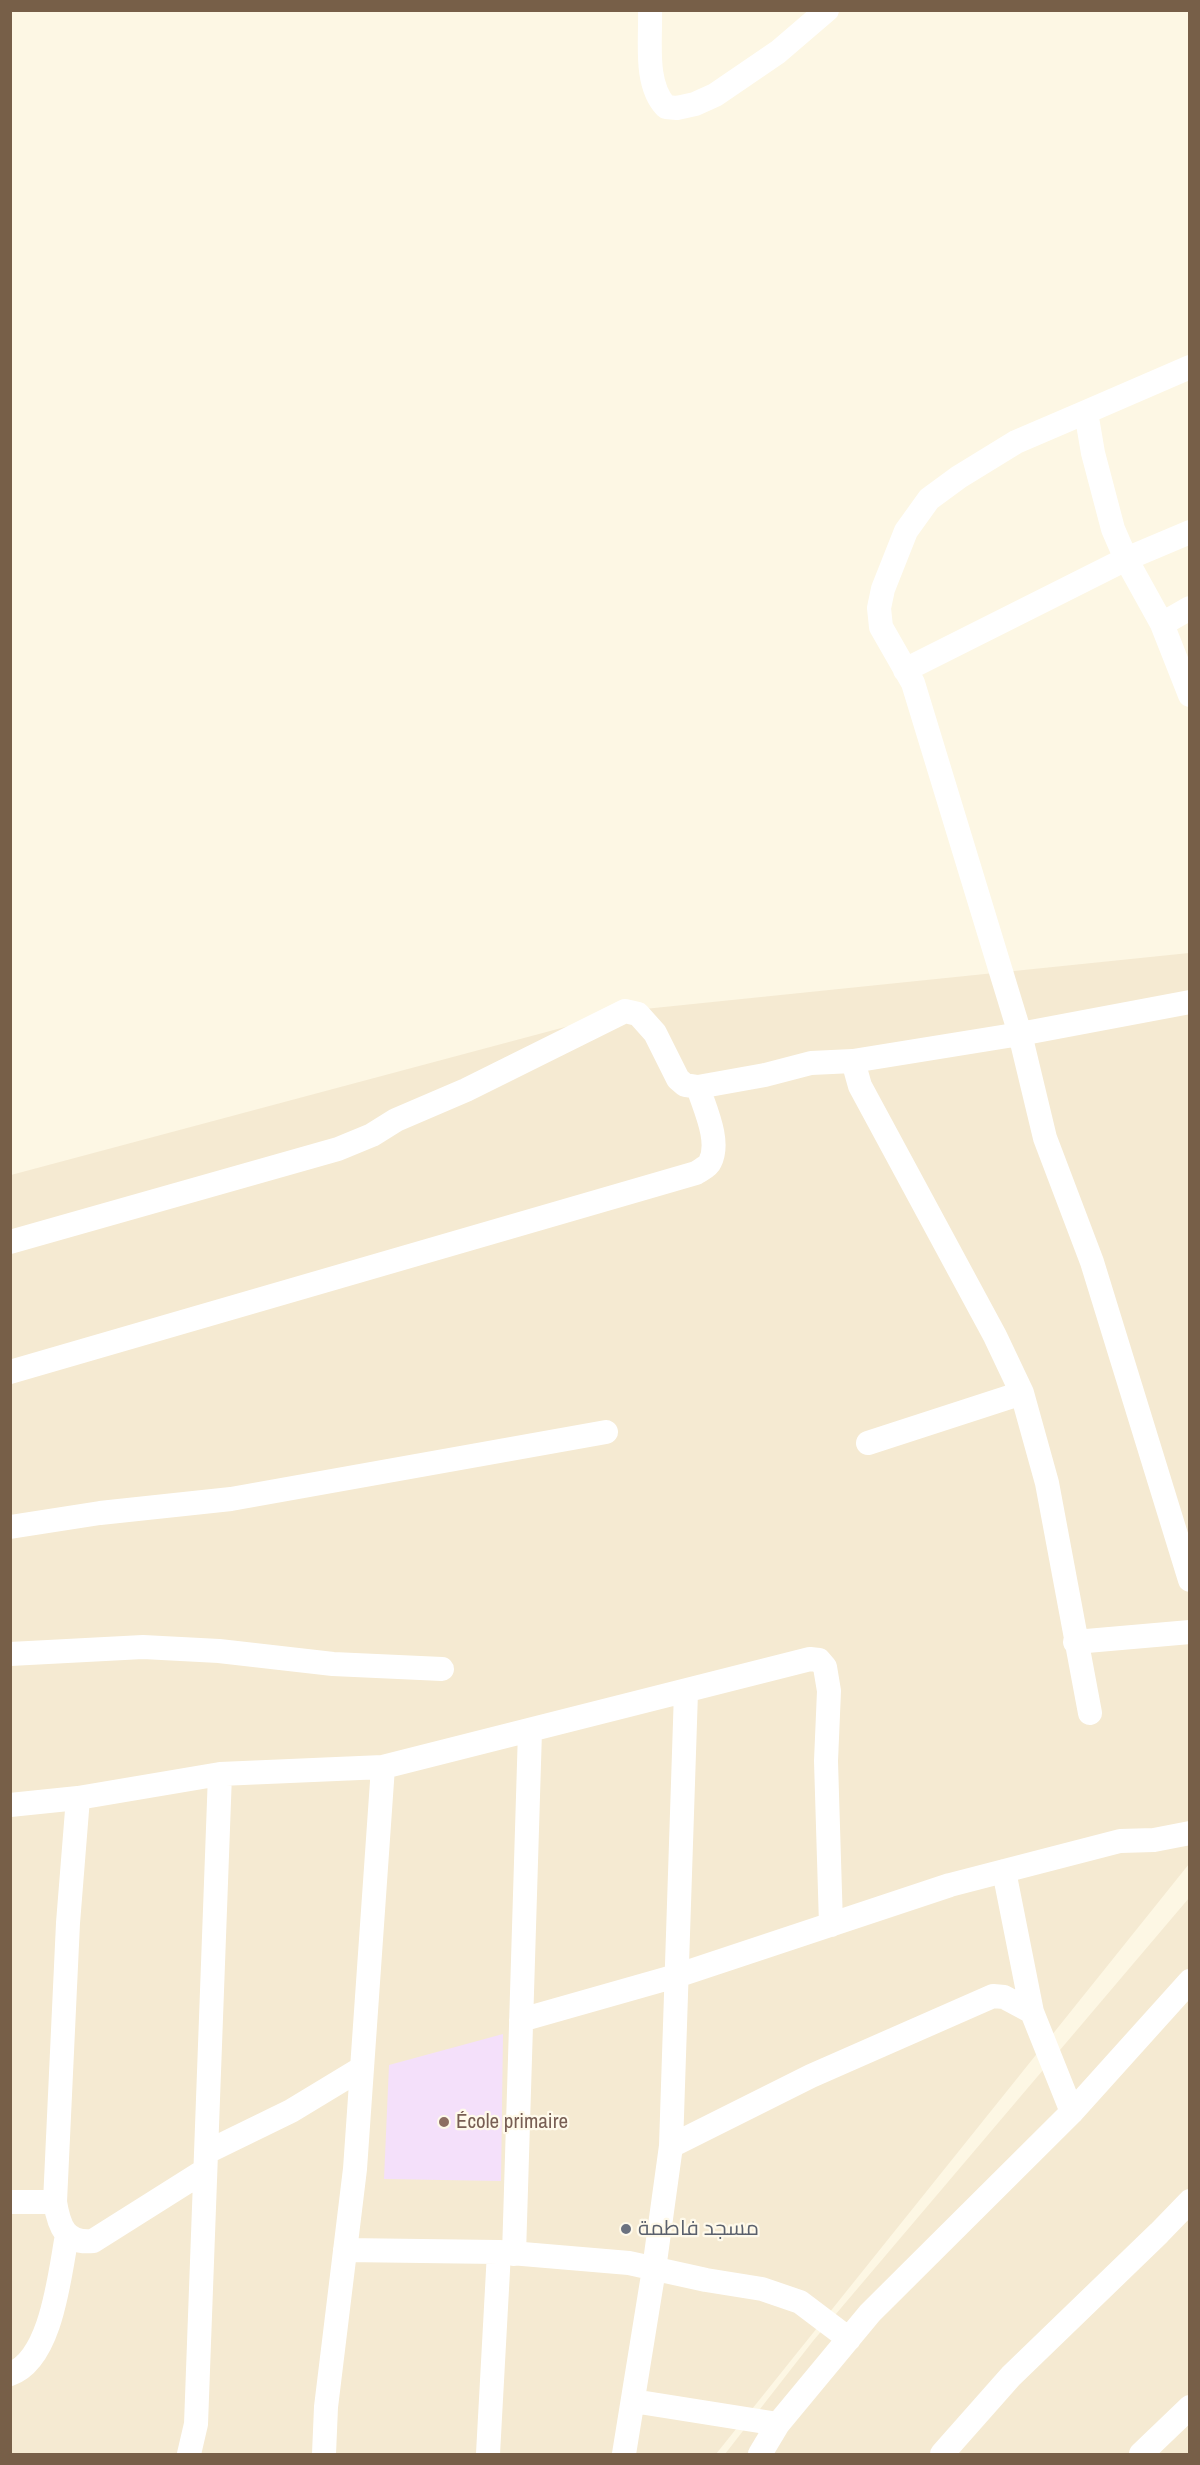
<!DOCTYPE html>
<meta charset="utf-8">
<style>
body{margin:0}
#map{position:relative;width:1200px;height:2465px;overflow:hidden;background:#fdf7e4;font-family:"Archivo Narrow",sans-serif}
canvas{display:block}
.frame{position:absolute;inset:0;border:12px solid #775f48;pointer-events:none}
</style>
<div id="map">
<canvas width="1200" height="2465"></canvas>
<div class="frame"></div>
</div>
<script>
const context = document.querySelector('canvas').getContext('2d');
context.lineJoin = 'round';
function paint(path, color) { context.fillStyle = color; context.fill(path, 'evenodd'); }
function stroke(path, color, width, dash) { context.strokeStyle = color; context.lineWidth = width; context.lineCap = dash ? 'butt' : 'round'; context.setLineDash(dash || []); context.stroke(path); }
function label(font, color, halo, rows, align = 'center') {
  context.font = font + ' "Archivo Narrow",Cairo,sans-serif'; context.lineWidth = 4.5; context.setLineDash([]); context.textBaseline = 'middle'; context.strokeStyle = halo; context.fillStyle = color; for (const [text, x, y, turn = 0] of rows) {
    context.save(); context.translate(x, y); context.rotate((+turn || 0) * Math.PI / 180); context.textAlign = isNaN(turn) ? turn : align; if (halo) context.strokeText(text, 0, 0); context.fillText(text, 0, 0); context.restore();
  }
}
paint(new Path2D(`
 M1189,953V1864L716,2454H11V1175L625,1011Z
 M1189,1898V2454H725L813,2341Z`), '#f5ead2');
paint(new Path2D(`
 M503,2034L501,2181L384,2179L389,2065Z`), '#f4e0fa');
stroke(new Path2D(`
 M650,10C651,41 644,84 666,107L677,108L695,104L715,95L778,52L827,10
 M1190,367L1086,412L1093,453L1113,529L1126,559L1162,624L1190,695
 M1086,412L1016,442L959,477L929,499L906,531L883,589L879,608L881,627L913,683L1020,1034L1045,1138L1092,1262L1190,1580
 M1162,624L1190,608
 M905,670L1126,559L1190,532
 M853,1061L860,1086L995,1336L1022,1393L1047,1483L1090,1713
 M10,1242L338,1149L372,1135L396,1120L466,1090L625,1011L638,1014L655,1033L678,1079L685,1085L698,1087L765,1075L811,1063L853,1061L1020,1034L1190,1002
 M10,1372L696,1173C700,1170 708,1167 710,1162C721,1141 704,1107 698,1087
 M868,1443L1022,1393
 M10,1527L100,1513L231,1499L606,1432
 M1075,1642L1190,1632
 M10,1654L143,1647L219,1651L333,1664L442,1669
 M78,1798L68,1923L55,2202C59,2226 65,2244 93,2241L204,2171
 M10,1805L78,1798L220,1774L383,1767L810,1659L819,1660L825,1667L829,1691L826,1761L831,1925
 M1004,1871L1032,2012
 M521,2020L676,1976L950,1885L1120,1841L1154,1840L1190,1833
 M671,2146L811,2076L993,1996L1004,1997L1032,2012L1072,2112
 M207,2152L291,2111L362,2068
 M10,2202H55
 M345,2250L499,2252L629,2263L706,2280L762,2289L800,2302L849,2339
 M514,2254L530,1731
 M10,2374C52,2360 60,2272 67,2235
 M633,2401L778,2424L760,2454
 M778,2424L870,2313L1072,2112L1190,1981
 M189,2454L196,2424L220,1774
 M324,2454L326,2407L355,2169L383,1767
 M488,2454L499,2252
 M624,2454L654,2269L671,2146L686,1692
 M942,2454L1011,2376L1159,2233L1190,2201
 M1141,2454L1190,2407`), '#fff', 24);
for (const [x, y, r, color] of [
 [444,2122,6,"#8d6e63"],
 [626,2229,6,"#6b7280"]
]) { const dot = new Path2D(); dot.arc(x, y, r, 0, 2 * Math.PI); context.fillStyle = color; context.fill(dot); stroke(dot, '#fffaeb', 2); }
label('21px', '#785e54', '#fffaeb', [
 ["École primaire",456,2122]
], 'left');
label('21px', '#5b616d', '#fffaeb', [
 ["مسجد فاطمة",638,2229]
], 'left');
</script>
